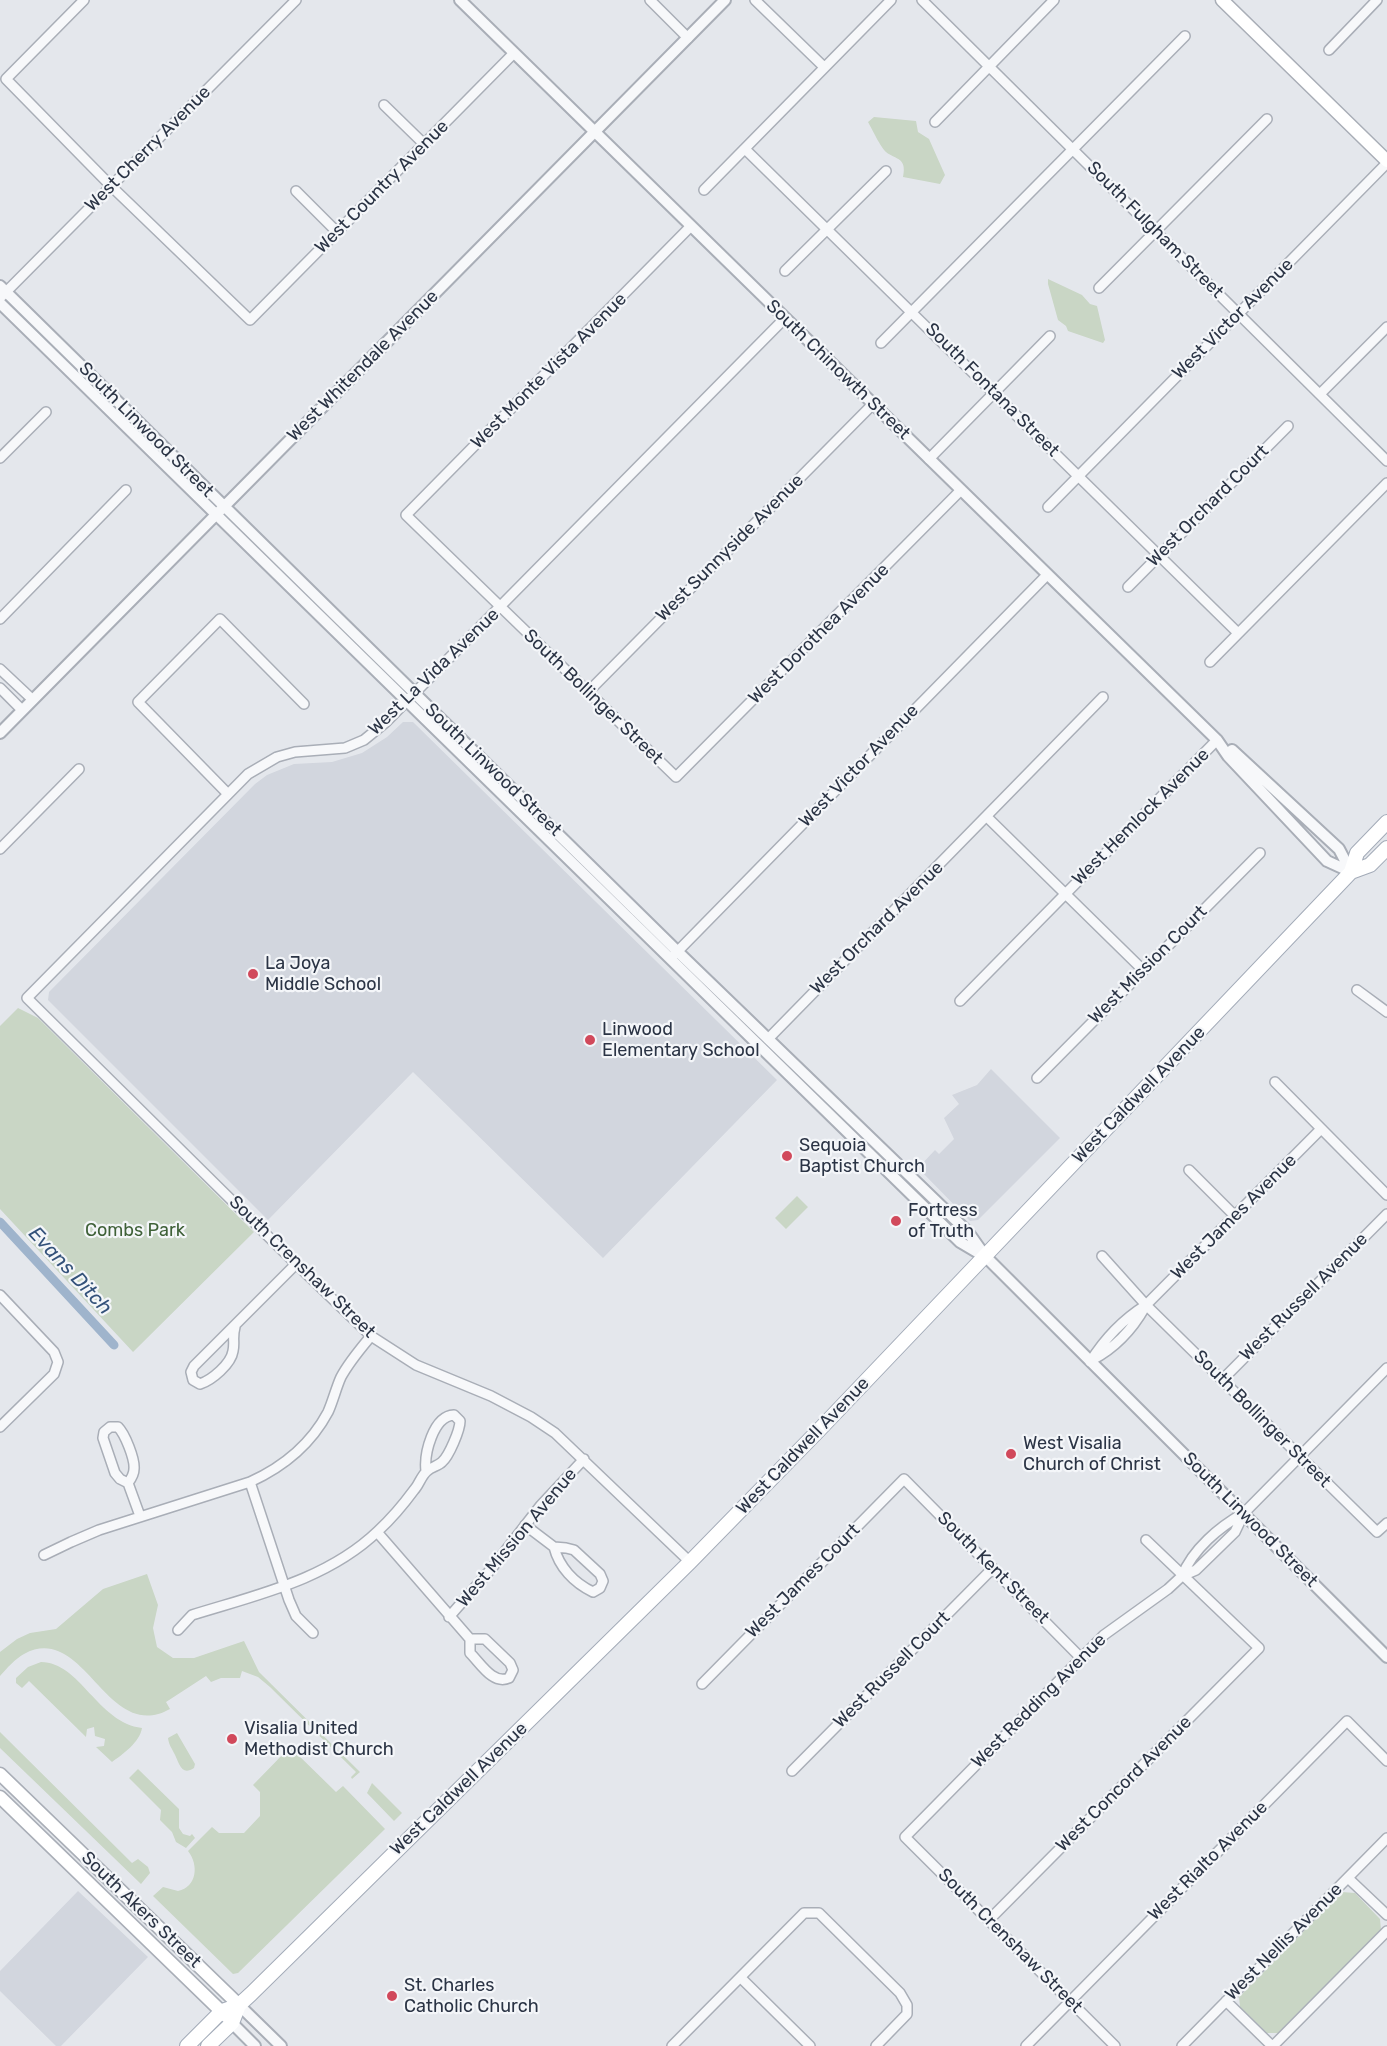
<!DOCTYPE html>
<style>
body{margin:0}
canvas{display:block;background:#e4e7ec}
</style>
<canvas width="1387" height="2046"></canvas>
<script>
const context = document.querySelector('canvas').getContext('2d');
context.lineJoin = 'round';
function paint(path, color) { context.fillStyle = color; context.fill(path, 'evenodd'); }
function stroke(path, color, width, dash) { context.strokeStyle = color; context.lineWidth = width; context.lineCap = dash ? 'butt' : 'round'; context.setLineDash(dash || []); context.stroke(path); }
function label(font, color, halo, rows, align = 'center') {
  context.font = font + ' Rubik,sans-serif'; context.lineWidth = 4.5; context.setLineDash([]); context.textBaseline = 'middle'; context.strokeStyle = halo; context.fillStyle = color; for (const [text, x, y, turn = 0] of rows) {
    context.save(); context.translate(x, y); context.rotate((+turn || 0) * Math.PI / 180); context.textAlign = isNaN(turn) ? turn : align; if (halo) context.strokeText(text, 0, 0); context.fillText(text, 0, 0); context.restore();
  }
}
paint(new Path2D(`
 M403,722H413L777,1080L603,1258L413,1072L268,1220L48,1000L49,992L255,784L267,775L294,764L332,762L362,753L387,737Z
 M991,1069L1060,1138L978,1220L970,1221L918,1168L935,1150L939,1154L954,1139L944,1118L959,1104L952,1095L977,1085Z
 M78,1891L148,1957L61,2046H56L0,1991V1971Z`), '#d2d6de');
paint(new Path2D(`
 M874,117L916,121L918,132L929,139L945,175L940,184L903,177C907,157 896,160 886,152C881,148 872,129 868,122Z
 M1048,279L1082,295L1090,304L1097,306L1105,340L1103,343L1068,331L1066,326L1058,320L1048,284Z
 M18,1008L38,1018L254,1232L133,1352L0,1209V1026Z
 M797,1196L808,1207L786,1229L775,1218Z
 M147,1574L158,1605L153,1628L157,1647L173,1658H194L244,1641L259,1672L360,1772L352,1779L351,1777L356,1772L270,1687L258,1677L242,1671L240,1678H221L211,1682L206,1676L166,1702L170,1709C106,1745 85,1621 24,1654C15,1659 7,1668 0,1676V1652L17,1639L30,1633L56,1629L103,1589Z
 M41,1662C80,1662 98,1723 142,1728C140,1742 122,1755 112,1762L96,1747L104,1746L105,1739L95,1736L94,1727L87,1729L86,1737L29,1681L22,1688L16,1683V1678L28,1667Z
 M0,1732L132,1863L138,1859L148,1867L150,1873L141,1884L0,1748Z
 M177,1733L195,1764L194,1768C181,1777 179,1762 174,1753C171,1747 169,1745 168,1738Z
 M290,1747L336,1792L343,1786L385,1829L238,1973L233,1974L153,1896L163,1887L178,1891C197,1887 199,1865 188,1851L212,1827L219,1833H244L260,1816V1792L253,1785Z
 M138,1769L179,1809V1828L183,1834L190,1836L192,1834L195,1838L186,1848L176,1842L172,1832L160,1820L161,1810L129,1778Z
 M372,1783L402,1813L394,1821L367,1793Z
 M1342,1892L1355,1893L1380,1919L1381,1930L1278,2033H1267L1240,2007L1239,1997Z`), '#c9d6c5');
stroke(new Path2D(`
 M0,1222L114,1345`), '#9fb4cc', 9);
const minor = new Path2D(`
 M84,0L6,79L111,186L250,320L514,53
 M650,0L688,38
 M755,0L824,67
 M922,0L1387,461
 M1329,50L1377,0
 M384,105L424,144
 M935,122L1054,0
 M745,149L1238,633
 M704,190L891,0
 M296,191L337,232
 M691,226L406,515L676,777L961,490
 M785,271L886,171
 M1099,288L1267,119
 M0,298L296,0
 M881,343L1185,36
 M1320,394L1387,327
 M0,458L46,412
 M929,459L1050,336
 M1048,507L1387,163
 M1128,587L1288,426
 M0,619L126,490
 M1210,662L1387,483
 M0,669L33,700
 M0,688L22,710
 M588,692L873,404
 M228,794L138,702L220,619L304,704
 M987,817L1143,970
 M0,849L79,769
 M674,955L1047,575
 M1357,990L1387,1012
 M960,1001L1217,740
 M768,1039L1103,697
 M1037,1078L1260,853
 M1275,1082L1387,1195
 M1189,1170L1235,1216
 M1102,1256L1146,1305L1377,1532L1387,1523
 M0,1295L54,1352L58,1362L54,1374L0,1427
 M235,1327C232,1338 235,1342 233,1351C231,1364 212,1380 200,1384L193,1380L191,1372L194,1366L296,1264
 M1092,1360C1115,1348 1132,1330 1145,1307
 M1090,1362C1105,1338 1122,1320 1146,1305L1321,1129
 M1222,1380L1387,1214
 M110,1427H118C125,1434 135,1459 134,1469C134,1475 131,1479 128,1483L120,1479L115,1473L103,1438L104,1432Z
 M250,1482L289,1600L296,1616L313,1633
 M128,1483L140,1516
 M525,1525L554,1547L566,1548L574,1550L600,1574L603,1581L600,1588L593,1592C574,1583 559,1567 554,1547
 M377,1532L470,1639V1653C481,1664 493,1685 509,1678L513,1670L510,1663L485,1639H470
 M44,1555L71,1542L99,1530L250,1482C283,1467 311,1444 328,1412C333,1401 336,1388 341,1377C349,1362 361,1348 371,1336
 M690,1562L555,1433L531,1417L491,1396L416,1365L371,1336L290,1258L27,998L248,774L277,757L295,752L345,748L364,740L386,722L785,318
 M1182,1576C1193,1549 1219,1527 1244,1513L1387,1368
 M449,1617L492,1568L541,1505L584,1459
 M178,1630L192,1615C256,1595 327,1580 378,1531C391,1519 403,1505 414,1490C419,1485 421,1476 427,1471C431,1467 438,1466 442,1462C449,1456 460,1430 460,1421L454,1415C433,1416 424,1454 426,1471
 M702,1684L904,1479L1081,1658
 M792,1771L993,1568
 M1348,1878L1387,1915
 M989,1920L1259,1648L1146,1540
 M741,1978L810,2046
 M1226,2001L1272,2046
 M672,2046L804,1913H819L900,1993L907,2005V2014L876,2046
 M1026,2046L1347,1721L1387,1761
 M1115,2046L905,1837L1104,1635L1168,1589L1182,1576L1196,1570L1235,1532L1244,1513
 M1182,2046L1387,1838
 M1273,2046L1387,1931`);
const tertiary = new Path2D(`
 M460,0L1217,740L1228,756L1327,861L1351,872
 M0,286L677,951L968,1232L985,1256L1387,1657
 M0,303L960,1242L982,1255
 M0,733L725,0
 M1232,750L1339,849L1351,872
 M239,2005L281,2046
 M232,2023L255,2046`);
const secondary = new Path2D(`
 M1222,0L1387,161
 M0,1774L239,2005
 M0,1797L227,2017`);
const primary = new Path2D(`
 M1351,872L1370,865L1387,848
 M187,2046L222,2011L239,2005L251,1994L690,1562L820,1429L1351,872L1357,853L1387,822
 M208,2046L232,2023L239,2005`);
stroke(minor, '#a9aeb7', 12);
stroke(tertiary, '#a9aeb7', 14);
stroke(secondary, '#a9aeb7', 15);
stroke(primary, '#a3abb8', 16);
stroke(minor, '#f7f8fa', 9);
stroke(tertiary, '#f7f8fa', 10);
stroke(secondary, '#fff', 12);
stroke(primary, '#fff', 14);
for (const [x, y, r, color] of [
 [253,974,6,"#d1495b"],
 [590,1040,6,"#d1495b"],
 [787,1156,6,"#d1495b"],
 [896,1221,6,"#d1495b"],
 [1011,1454,6,"#d1495b"],
 [232,1739,6,"#d1495b"],
 [392,1996,6,"#d1495b"]
]) { const dot = new Path2D(); dot.arc(x, y, r, 0, 2 * Math.PI); context.fillStyle = color; context.fill(dot); stroke(dot, '#f4f6f9', 2); }
label('18px', '#2b3445', '#f4f6f9', [
 ["West Cherry Avenue",148,149,-45],
 ["West Country Avenue",382,187,-45],
 ["South Fulgham Street",1155,230,45],
 ["West Victor Avenue",1233,319,-45],
 ["West Whitendale Avenue",363,366,-45],
 ["South Chinowth Street",838,370,44],
 ["West Monte Vista Avenue",549,371,-45],
 ["South Fontana Street",992,390,45],
 ["South Linwood Street",146,430,45],
 ["West Orchard Court",1208,506,-45],
 ["West Sunnyside Avenue",730,548,-45],
 ["West Dorothea Avenue",819,634,-45],
 ["West La Vida Avenue",434,672,-44],
 ["South Bollinger Street",593,697,44],
 ["West Victor Avenue",859,766,-46],
 ["South Linwood Street",493,770,44],
 ["West Hemlock Avenue",1141,817,-45],
 ["West Orchard Avenue",877,928,-45],
 ["West Mission Court",1148,965,-45],
 ["West Caldwell Avenue",1139,1095,-46],
 ["West James Avenue",1234,1217,-45],
 ["South Crenshaw Street",302,1267,44],
 ["West Russell Avenue",1304,1297,-45],
 ["South Bollinger Street",1262,1419,45],
 ["West Caldwell Avenue",803,1446,-46],
 ["South Linwood Street",1250,1520,45],
 ["West Mission Avenue",517,1538,-50],
 ["South Kent Street",993,1568,45],
 ["West James Court",803,1581,-45],
 ["West Russell Court",892,1670,-45],
 ["West Redding Avenue",1039,1701,-45],
 ["West Concord Avenue",1124,1784,-45],
 ["West Caldwell Avenue",459,1789,-44],
 ["West Rialto Avenue",1208,1861,-45],
 ["South Akers Street",141,1910,44],
 ["South Crenshaw Street",1010,1941,45],
 ["West Nellis Avenue",1284,1942,-45]
]);
label('18px', '#2b3445', '#f4f6f9', [
 ["La Joya",265,964],
 ["Middle School",265,985],
 ["Linwood",602,1030],
 ["Elementary School",602,1051],
 ["Sequoia",799,1146],
 ["Baptist Church",799,1167],
 ["Fortress",908,1211],
 ["of Truth",908,1232],
 ["West Visalia",1023,1444],
 ["Church of Christ",1023,1465],
 ["Visalia United",244,1729],
 ["Methodist Church",244,1750],
 ["St. Charles",404,1986],
 ["Catholic Church",404,2007]
], 'left');
label('18px', '#3f6138', '#f4f6f9', [
 ["Combs Park",135,1231]
]);
label('italic 20px', '#34527a', '#f4f6f9', [
 ["Evans Ditch",70,1271,47]
]);
</script>
